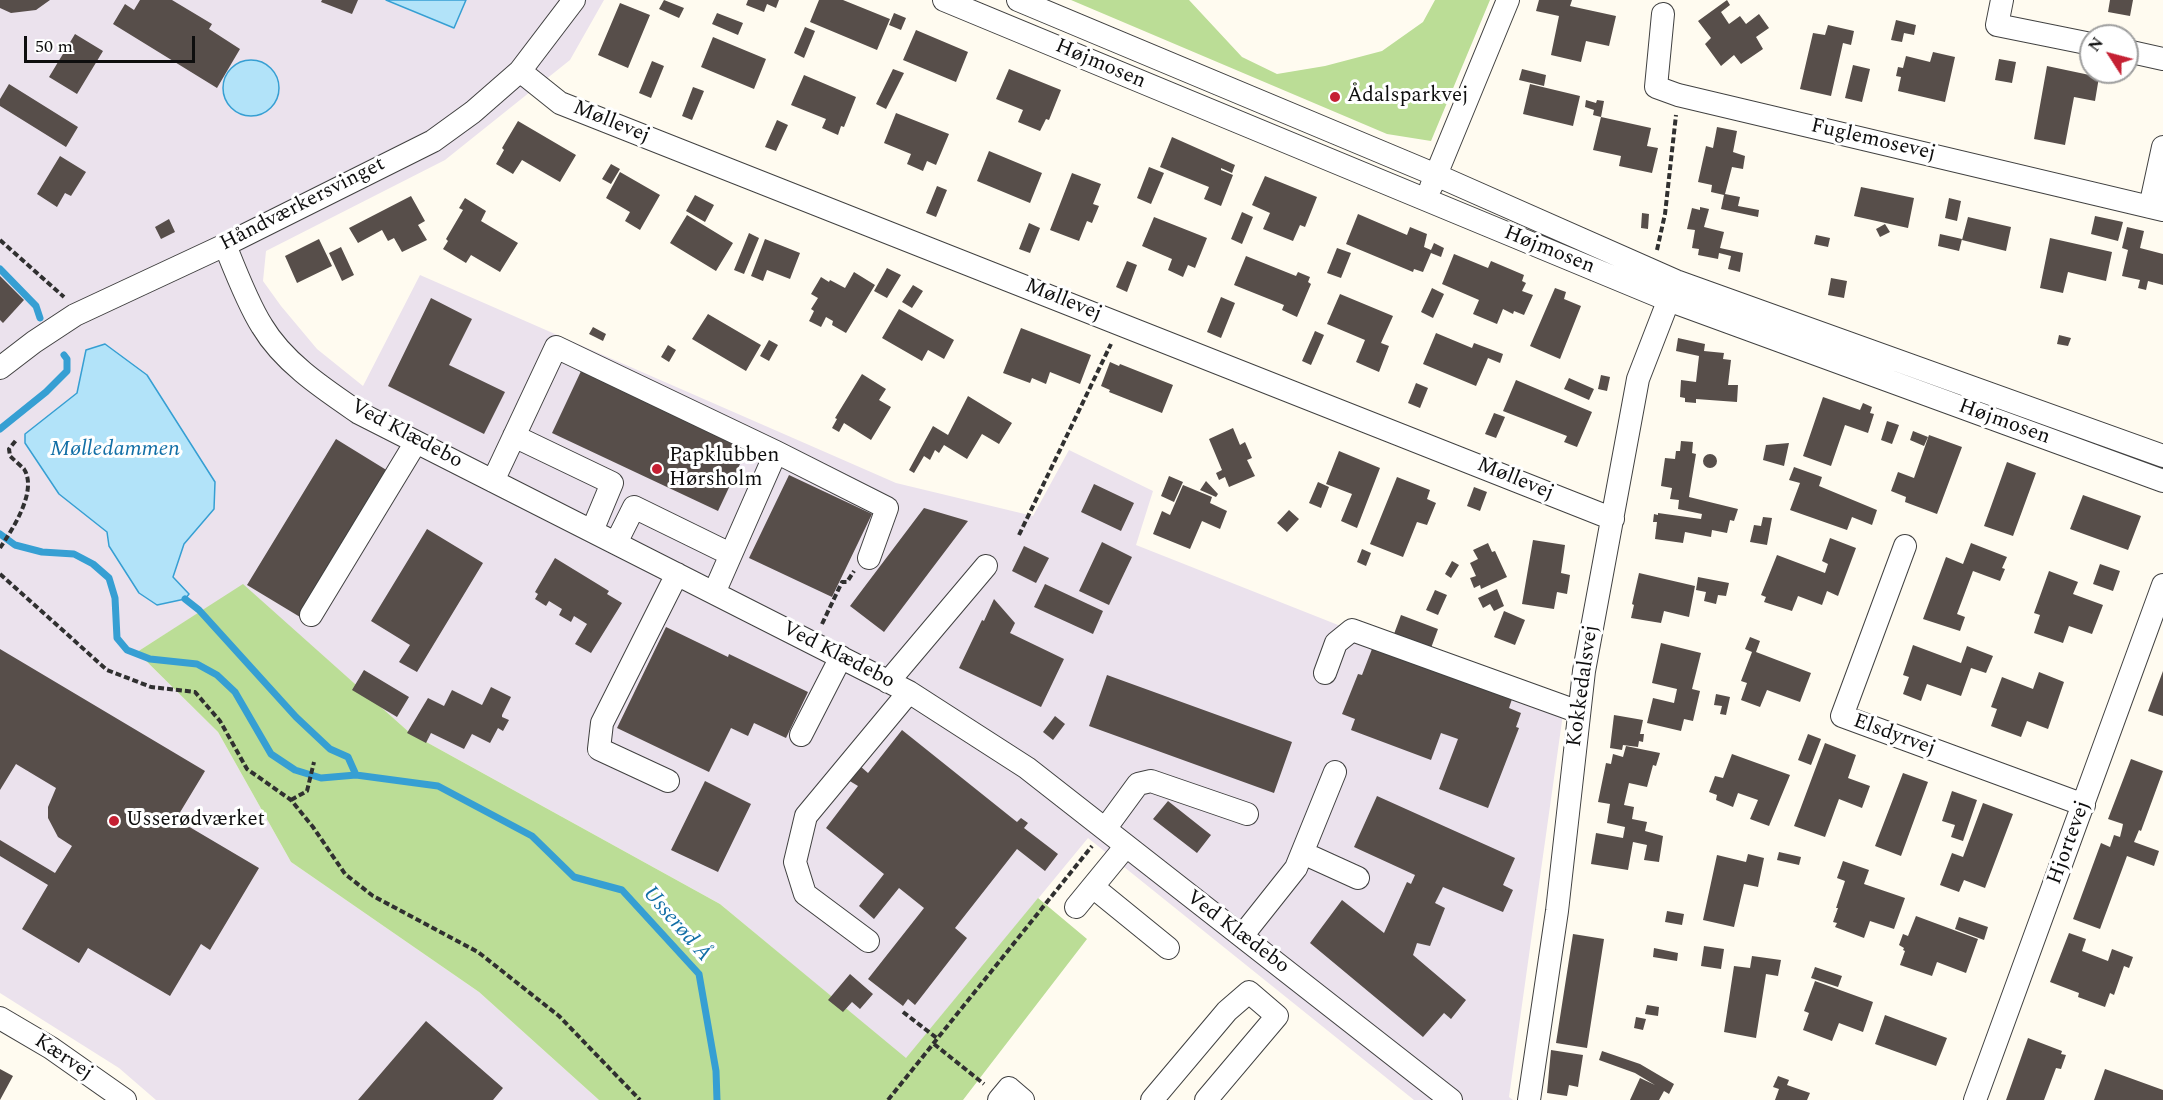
<!DOCTYPE html>
<meta charset="utf-8">
<style>
body{margin:0}
#map{position:relative;width:2163px;height:1100px;overflow:hidden;background:#fffbf0;font-family:Spectral,serif}
canvas{display:block}
.north{position:absolute;left:2079px;top:24px;width:60px;height:60px;box-sizing:border-box;background:#fff;border:2px solid #9f9f9f;border-radius:50%;rotate:306deg;font-size:16px;font-weight:700;line-height:24px;text-align:center;color:#0e0e0e}
.north::after{content:'';display:block;margin:auto;width:21px;height:27px;background:#c52033;clip-path:polygon(50% 0,100% 100%,50% 72%,0 100%)}
.scale{position:absolute;left:24px;top:36px;width:171px;height:27px;box-sizing:border-box;border:3px solid #0e0e0e;border-top:0;padding-left:8px;font-size:18px;line-height:21px;white-space:nowrap;color:#0e0e0e;-webkit-text-stroke:4px #fff;paint-order:stroke}
</style>
<div id="map">
<canvas width="2163" height="1100"></canvas>
<div class="north">N</div>
<div class="scale">50 m</div>
</div>
<script>
const context = document.querySelector('canvas').getContext('2d');
context.lineJoin = 'round';
function paint(path, color) { context.fillStyle = color; context.fill(path, 'evenodd'); }
function stroke(path, color, width, dash) { context.strokeStyle = color; context.lineWidth = width; context.lineCap = dash ? 'butt' : 'round'; context.setLineDash(dash || []); context.stroke(path); }
function label(font, color, halo, rows, align = 'center') {
  context.font = font + ' Spectral,serif'; context.lineWidth = 6; context.setLineDash([]); context.textBaseline = 'middle'; context.strokeStyle = halo; context.fillStyle = color; for (const [text, x, y, turn = 0] of rows) {
    context.save(); context.translate(x, y); context.rotate((+turn || 0) * Math.PI / 180); context.textAlign = isNaN(turn) ? turn : align; if (halo) context.strokeText(text, 0, 0); context.fillText(text, 0, 0); context.restore();
  }
}
paint(new Path2D(`
 M0,0H604L570,60L445,160L266,251L263,281L281,306L317,349L363,386L420,275L896,483L1033,516L1069,450L1153,491L1136,545L1563,714L1509,1097L1513,1100H1414L1088,838L906,1059L720,904L410,733L243,585L137,652L218,732L291,862L479,992L599,1100H156L119,1068L0,993Z`), '#ebe2ed');
paint(new Path2D(`
 M1071,0H1189L1242,57L1277,74L1325,66L1382,51L1423,22L1435,0H1490L1431,141L1387,134Z
 M243,584L410,733L720,904L906,1058L1038,898L1087,939L963,1100H599L479,992L291,862L218,732L137,652Z`), '#bbdd96');
const water = new Path2D(`
 M386,0H466L454,28Z
 M223 88a28 28 0 1 1 56 0a28 28 0 1 1-56 0Z
 M105,344L147,375L215,482L214,509L184,544L173,577L189,594L185,599L157,605L139,593L109,546L107,532L59,494L25,443V434L77,393L86,350Z`);
paint(water, '#b2e3f9');
stroke(water, '#369fd3', 1.5);
stroke(new Path2D(`
 M0,269L36,306L40,318
 M0,429L46,392L67,371V359L64,355
 M0,534L15,545L42,552L74,554L93,564L109,578L115,598L117,638L127,650L150,659L197,664L217,675L235,692L271,754L295,770L321,778L356,775L438,786L532,836L574,877L622,890L699,974L716,1071L717,1100
 M185,599L199,610L296,717L330,749L348,757L356,775`), '#369fd3', 7);
paint(new Path2D(`
 M0,0H50L36,10L11,13L0,8Z
 M140,0H172L212,24L209,29L240,49L217,88L113,24L125,4L134,10Z
 M322,0H358L352,14L321,2Z
 M664,0L684,8L679,18L659,9Z
 M748,0H779L776,8L767,4L764,12L746,5Z
 M819,0H843L890,19L877,50L810,22Z
 M1539,0H1572L1570,6L1616,16L1609,46L1586,41L1581,62L1551,55L1559,16L1536,11Z
 M1727,0L1730,5L1721,12L1729,24L1740,16L1746,24L1759,14L1769,28L1756,37L1763,49L1741,64L1734,55L1721,66L1705,44L1711,38L1698,21Z
 M2110,0H2133L2130,16L2108,12Z
 M620,3L650,15L628,68L598,55Z
 M717,13L743,23L738,35L712,24Z
 M894,13L906,18L901,30L889,25Z
 M1896,20L1916,25L1914,35L1904,33L1902,42L1891,40Z
 M1828,25L1854,31L1851,45L1843,43L1831,96L1800,89L1813,33L1825,35Z
 M805,27L815,31L804,58L794,53Z
 M916,30L968,52L956,82L903,60Z
 M75,34L103,51L77,94L49,77Z
 M713,37L766,59L754,89L701,67Z
 M1933,52L1955,57L1945,102L1898,91L1901,77L1896,76L1898,67L1903,68L1906,56L1930,62Z
 M1999,59L2016,62L2012,83L1995,80Z
 M652,61L664,66L651,98L639,93Z
 M1853,65L1870,69L1862,102L1845,98Z
 M2047,66L2099,77L2095,101L2074,97L2065,145L2034,139Z
 M893,69L904,73L886,109L876,104Z
 M1009,69L1061,90L1049,120L1046,119L1040,131L1018,122L1023,110L996,99Z
 M1522,69L1546,75L1544,86L1519,80Z
 M804,75L856,97L844,127L841,126L838,135L822,128L826,119L791,105Z
 M9,84L78,127L66,147L0,106V99Z
 M1530,84L1580,96L1573,126L1523,114Z
 M693,87L704,91L692,120L682,116Z
 M1586,100L1596,103L1597,100L1604,101L1601,117L1593,115L1594,110L1585,107Z
 M896,113L949,134L936,165L927,161L923,171L907,164L911,154L884,143Z
 M1601,117L1651,128L1647,146L1658,148L1652,173L1619,166L1621,156L1593,150Z
 M777,120L788,125L776,151L765,147Z
 M518,121L576,155L560,182L522,160L513,174L496,164L504,150L502,148Z
 M1717,127L1737,131L1733,152L1745,156L1743,169L1732,167L1725,194L1740,197L1738,206L1759,210L1758,217L1721,209L1724,195L1711,192L1712,185L1698,182L1706,146L1713,148Z
 M1172,137L1235,165L1232,173L1221,168V170L1233,175L1221,206L1204,199L1209,187L1160,167Z
 M989,151L1042,173L1030,203L977,181Z
 M60,156L86,172L71,196L65,193L57,207L37,194Z
 M611,164L620,169L611,184L602,179Z
 M1149,167L1164,173L1151,204L1137,198Z
 M620,172L660,195L640,230L625,221L630,212L606,198Z
 M1072,173L1101,184L1093,204L1099,206L1092,223L1087,221L1079,241L1050,230Z
 M1265,176L1317,197L1305,227L1300,225L1293,241L1263,229L1270,213L1252,205Z
 M937,186L947,190L936,217L926,213Z
 M1861,187L1914,198L1908,228L1854,216Z
 M695,195L714,205L705,222L686,211Z
 M411,196L425,221L418,225L427,240L402,252L394,238L388,241L382,230L358,243L349,228Z
 M465,198L486,211L481,221L518,243L500,272L471,255L466,263L443,249L448,241L446,239L463,210L459,208Z
 M1949,198L1961,201L1957,221L1945,218Z
 M1700,207L1709,209L1704,227L1724,232L1720,248L1743,253L1740,272L1728,269L1731,256L1719,253L1718,259L1698,255L1699,249L1692,248L1695,230L1687,229L1692,208L1700,210Z
 M1242,212L1253,217L1242,244L1231,239Z
 M1642,213L1649,214L1648,229L1641,228Z
 M1358,214L1407,235L1410,227L1427,234L1424,247L1431,250L1434,243L1444,248L1441,257L1431,253L1423,272L1414,269L1413,272L1346,244Z
 M687,215L733,243L716,271L670,243Z
 M2095,216L2123,222L2118,241L2091,234Z
 M1154,217L1207,238L1195,268L1188,265L1183,277L1168,270L1172,259L1142,246Z
 M1968,217L2011,227L2006,251L1962,240Z
 M169,219L175,232L161,239L155,227Z
 M1029,223L1040,228L1030,253L1019,249Z
 M1885,224L1890,232L1880,237L1876,229Z
 M2127,227L2144,231L2140,248L2163,254V285L2148,281L2146,290L2138,288L2140,280L2122,276L2128,250L2122,248Z
 M749,233L759,238L744,274L734,270Z
 M1940,234L1962,239L1959,251L1938,246Z
 M1816,235L1830,238L1828,247L1814,244Z
 M2050,238L2112,252L2106,281L2068,272L2063,293L2040,288Z
 M319,239L332,266L297,283L285,256Z
 M765,239L800,253L790,279L767,270L763,281L751,276Z
 M341,247L354,275L342,281L329,253Z
 M1337,248L1351,253L1341,278L1327,273Z
 M1454,254L1488,268L1491,261L1524,275L1522,281L1526,283L1522,291L1533,295L1524,315L1514,311L1513,314L1503,309L1497,324L1473,314L1479,300L1442,284Z
 M1246,256L1296,276L1298,272L1310,277L1308,282L1311,284L1297,317L1282,310L1284,305L1234,285Z
 M1127,261L1137,265L1127,292L1116,287Z
 M887,268L901,275L887,298L874,291Z
 M854,272L875,285L846,333L832,325L833,321L826,317L821,327L809,321L814,311L811,309L818,298L811,294L821,277L829,282L830,280L845,288Z
 M0,276L24,300L3,323L0,320Z
 M1831,278L1847,281L1844,298L1828,295Z
 M913,285L923,291L912,308L902,302Z
 M1432,288L1444,294L1433,318L1421,312Z
 M1555,288L1566,292L1564,299L1581,306L1560,359L1530,346Z
 M1340,294L1393,316L1381,343L1389,346L1379,372L1356,362L1365,340L1327,324Z
 M1221,297L1235,303L1221,338L1207,332Z
 M431,298L472,319L449,365L505,392L484,434L388,386Z
 M899,309L954,340L944,359L928,350L922,361L882,338Z
 M708,314L761,345L746,371L692,339Z
 M593,327L606,334L603,341L589,334Z
 M1021,328L1091,355L1080,384L1050,372L1046,384L1032,378L1030,383L1003,373Z
 M1315,331L1324,335L1311,365L1302,361Z
 M1436,333L1472,348L1474,343L1503,354L1500,363L1488,358L1476,386L1423,364Z
 M2059,335L2071,338L2068,346L2057,344Z
 M1678,338L1705,344L1704,351L1724,353L1723,359L1731,360L1728,385H1738L1737,402L1696,399V403L1685,402V398L1680,397L1681,380L1696,382L1699,356L1676,351Z
 M769,340L778,345L769,361L760,356Z
 M668,345L676,350L669,362L661,357Z
 M1110,362L1119,366L1120,364L1173,385L1162,413L1109,392L1110,390L1101,386Z
 M582,369L748,447L718,511L552,433Z
 M862,374L886,389L879,400L891,407L871,440L844,423L839,432L832,428L837,419L835,418Z
 M1601,375L1610,377L1607,391L1598,389Z
 M1569,378L1594,389L1589,400L1564,389Z
 M1516,380L1592,412L1577,447L1564,442L1567,436L1503,411Z
 M1416,383L1428,388L1420,408L1408,403Z
 M968,396L1012,423L999,444L982,434L967,459L944,445L939,453L935,450L930,460L924,456L914,473L909,470L933,426L948,435Z
 M1823,397L1860,410L1863,403L1872,407L1870,413L1874,414L1868,433L1845,425L1831,466L1803,456Z
 M1494,413L1505,417L1496,438L1485,434Z
 M1887,421L1899,425L1892,444L1881,440Z
 M1233,428L1240,445L1245,442L1252,458L1247,460L1255,476L1229,487L1225,477L1219,480L1216,473L1222,470L1209,439Z
 M1913,431L1928,437L1924,446L1910,440Z
 M1929,435L1962,447L1937,514L1905,502L1906,497L1891,491L1898,472L1914,478Z
 M336,439L388,471L300,617L247,585Z
 M1681,441L1693,442L1692,453L1696,454L1689,497L1738,509L1734,521L1730,520L1727,533L1712,530L1711,537L1685,532L1683,543L1655,539L1657,522H1653L1654,514L1658,515V513L1701,519L1702,514L1678,509L1679,500L1670,499L1672,488L1661,486L1665,458L1675,459L1676,451H1680Z
 M1789,443L1784,466L1763,460L1766,445Z
 M1339,451L1380,468L1357,528L1341,521L1352,494L1326,484Z
 M1703 461a7 7 0 1 1 14 0a7 7 0 1 1-14 0Z
 M2007,462L2036,473L2013,536L1984,526Z
 M1794,467L1822,477L1819,486L1877,510L1872,525L1852,517L1847,530L1790,510L1800,483L1789,480Z
 M789,475L872,514L832,597L749,558Z
 M1169,476L1183,482L1174,502L1161,496Z
 M1397,477L1430,490L1427,499L1436,503L1427,525L1417,522L1403,557L1370,544Z
 M1206,481L1218,494L1216,497L1200,490Z
 M1318,482L1329,487L1321,508L1309,503Z
 M1094,484L1134,503L1121,531L1081,512Z
 M1183,485L1212,497L1210,503L1227,511L1220,529L1202,521L1190,549L1153,534L1162,511L1170,515Z
 M1474,487L1487,492L1480,511L1467,506Z
 M2083,495L2141,516L2128,550L2070,529Z
 M924,508L968,521L884,632L850,606Z
 M1289,510L1299,519L1287,532L1277,523Z
 M1763,517L1772,518L1767,545L1750,542L1754,525L1761,526Z
 M427,529L483,563L417,672L399,662L410,645L371,621Z
 M1830,538L1856,548L1838,596L1827,591L1822,605L1798,596L1792,611L1764,602L1766,597L1761,595L1777,555L1825,573L1828,564L1822,561Z
 M1533,540L1565,545L1561,573L1570,575L1567,594L1557,592L1554,609L1522,604Z
 M1102,542L1132,557L1109,605L1079,591Z
 M1488,543L1492,552L1495,551L1507,577L1481,589L1480,585L1474,588L1470,578L1476,576L1470,563L1478,559L1473,550Z
 M1971,543L2007,557L2002,568L2005,569L2000,581L1973,571L1957,614L1965,617L1960,631L1923,619L1946,557L1963,564Z
 M1024,546L1049,558L1036,583L1012,571Z
 M1362,549L1371,553L1366,566L1357,562Z
 M555,558L609,591L607,594L622,603L591,653L575,644L587,624L574,616L571,622L559,615L562,609L549,601L546,606L535,599L538,594L535,592Z
 M1452,561L1459,565L1451,578L1445,574Z
 M2100,564L2120,571L2113,591L2093,584Z
 M2049,571L2078,582L2073,594L2103,605L2092,634L2069,626L2063,643L2034,633L2040,615L2034,613Z
 M1639,573L1695,586L1689,617L1664,611L1661,623L1631,618L1634,605L1632,604Z
 M1698,577L1729,583L1726,596L1718,595L1716,604L1704,601L1706,592L1696,590Z
 M1045,584L1103,611L1093,634L1034,607Z
 M1497,589L1504,606L1494,611L1490,604L1483,608L1478,598Z
 M1435,590L1447,595L1438,615L1426,610Z
 M994,599L1015,623L1010,633L1064,659L1041,707L959,668L982,620L984,621Z
 M1504,611L1525,620L1515,645L1494,637Z
 M1401,615L1438,629L1431,648L1394,634Z
 M666,627L728,657L729,654L808,692L786,738L754,723L748,736L731,728L709,772L617,728Z
 M1750,637L1760,641L1756,652L1811,673L1800,702L1767,690L1760,707L1741,700L1747,683L1741,681L1752,652L1745,649Z
 M1661,643L1701,653L1692,689L1700,691L1693,721L1684,719L1681,731L1647,723L1653,698L1674,703L1677,689L1652,683Z
 M1913,645L1961,663L1967,646L1993,656L1986,673L1971,668L1961,696L1927,684L1921,701L1903,694L1909,677L1903,675Z
 M0,649L205,771L176,819L259,868L210,950L201,944L170,996L88,948L79,963L22,929L48,885L0,856V840L55,873L72,846L58,837L48,818V807L56,788L16,764L0,790Z
 M1372,649L1382,653L1383,649L1512,699L1509,708L1521,713L1516,727L1519,728L1488,808L1439,789L1458,739L1441,733L1431,760L1351,730L1355,719L1342,714L1358,674L1362,675Z
 M364,670L409,697L397,717L352,690Z
 M2163,671V716L2148,711Z
 M2039,672L2064,682L2048,729L2027,721L2021,737L1991,726L1997,709L1991,707L2002,677L2033,689Z
 M1107,675L1292,742L1274,793L1089,726Z
 M491,687L511,697L502,715V717L509,720L503,731L498,728L490,743L472,734L464,749L431,733L426,743L407,733L428,698L444,706L452,690L482,705Z
 M1716,694L1730,697L1726,715L1720,714L1722,706L1714,705Z
 M1614,715L1643,720L1640,734H1644L1643,742L1639,741L1638,747L1623,745L1622,750L1610,748Z
 M1055,716L1065,724L1053,740L1043,732Z
 M902,730L1017,822L1021,818L1028,823L1024,828L1058,854L1045,871L1017,849L955,928L967,938L915,1005L908,999L903,1006L868,979L924,908L899,888L874,919L859,906L884,874L826,828L858,786L848,780L860,766L868,773Z
 M1808,734L1821,739L1811,765L1798,760Z
 M1825,743L1856,755L1848,778L1870,786L1862,808L1839,799L1825,837L1794,826Z
 M1626,746L1660,753L1656,766L1653,765L1647,787L1629,783L1624,805L1634,807L1632,819L1647,822L1645,831L1663,836L1659,862L1644,860L1647,845L1633,842L1628,870L1591,864L1596,833L1623,838L1625,827L1607,823L1610,804L1598,802L1606,763L1611,764L1613,754L1623,757Z
 M1732,754L1790,775L1769,826L1750,819L1758,800L1738,793L1733,807L1716,800L1717,795L1709,792L1715,776L1723,778Z
 M2131,759L2163,771L2141,831L2139,830L2134,842L2159,851L2154,866L2127,856L2100,929L2073,919L2101,843L2110,847L2114,835L2120,837L2122,829L2123,824L2108,819Z
 M1903,773L1928,782L1901,856L1875,846Z
 M705,781L751,804L718,872L671,850Z
 M1952,791L1977,800L1963,841L1951,837L1955,825L1942,821Z
 M1377,796L1515,858L1503,885L1513,890L1503,912L1443,887L1435,903L1445,908L1430,946L1417,943L1413,955L1466,1000L1451,1019L1444,1013L1423,1037L1310,943L1342,900L1384,933L1407,882L1411,884L1415,875L1354,847Z
 M1168,801L1211,835L1197,853L1153,819Z
 M1983,803L2013,814L1985,888L1964,880L1959,892L1940,885L1952,853L1963,857Z
 M1779,852L1801,857L1799,865L1777,860Z
 M1748,854L1764,858L1758,887L1744,884L1734,927L1703,920L1717,855L1746,862Z
 M1843,861L1869,870L1864,884L1905,898L1894,929L1870,921L1864,938L1835,927L1837,923L1833,922L1838,908H1836L1845,881L1837,878Z
 M1667,911L1684,914L1682,925L1665,922Z
 M1916,916L1978,939L1966,973L1937,962L1932,976L1900,965L1905,951L1903,950L1904,948L1899,945L1903,934L1908,936Z
 M1959,917L1988,927L1984,940L1955,929Z
 M2069,933L2086,939L2082,951L2108,961L2112,949L2133,957L2129,968L2124,966L2114,995L2110,993L2105,1007L2078,997L2079,993L2050,982Z
 M1573,934L1604,939L1587,1048L1556,1043Z
 M1704,946L1724,949L1721,969L1701,966Z
 M1654,948L1678,953L1677,961L1653,957Z
 M1752,956L1781,960L1778,976L1766,974L1756,1038L1724,1032L1734,966L1750,968Z
 M1815,967L1842,976L1838,987L1811,978Z
 M850,974L873,994L860,1009L852,1002L843,1012L828,1000Z
 M1815,981L1873,1002L1863,1032L1839,1023L1832,1041L1803,1030L1809,1013L1804,1011Z
 M1647,1005L1659,1007L1658,1016L1645,1014Z
 M1885,1015L1947,1038L1936,1066L1875,1044Z
 M1636,1017L1646,1019L1643,1030L1634,1028Z
 M426,1021L503,1088L493,1100H358Z
 M2028,1038L2062,1051L2061,1054L2066,1055L2061,1069L2056,1068L2044,1100H2006Z
 M1551,1050L1583,1055L1578,1087L1569,1085L1567,1096L1547,1093Z
 M1602,1051L1640,1064L1674,1084L1669,1094L1664,1091L1659,1100H1630L1640,1078L1655,1085L1635,1073L1599,1060Z
 M0,1069L13,1076L0,1100Z
 M2105,1069L2163,1090V1100H2094Z
 M1778,1076L1789,1080L1787,1085L1810,1093L1807,1100H1775L1779,1089L1773,1087Z`), '#574e4a');
const minor = new Path2D(`
 M944,0L1668,300L2163,481
 M1018,0L1436,175L1676,281L2163,456
 M2002,0L1997,25L2091,44
 M1663,14L1656,87L1678,95L2163,210
 M2127,51L2163,59
 M520,71L560,103L1613,519
 M1431,187L1508,0
 M2150,207L2163,147
 M225,245C235,270 248,304 262,326C284,363 324,389 359,413L909,692L1027,768L1451,1100
 M0,368L34,342L75,315L225,245L433,141L473,112L520,71L574,0
 M514,436L612,483L592,531
 M493,481L556,347L776,452L887,508L869,558
 M616,543L634,507L730,554
 M1905,546L1842,716L2084,805
 M714,593L776,452
 M311,615L416,442
 M1325,673L1336,643L1352,630L1579,712
 M888,682L986,566
 M801,735L841,657
 M668,781L599,749L602,723L677,574
 M1105,829L1138,784L1151,781L1247,814
 M1303,853L1358,878
 M1093,887L1168,948
 M1076,907L1126,846
 M1242,936L1296,868L1335,772
 M868,941L805,894L795,862L806,816L909,692
 M0,1018L51,1048L125,1100
 M999,1100L1009,1088L1023,1100
 M1152,1100L1227,1011L1249,992L1277,1016L1206,1100
 M1529,1100L1557,911L1584,671L1638,379L1674,286
 M1975,1100L2163,585`);
stroke(minor, '#414141', 24);
stroke(new Path2D(`
 M0,240L64,297
 M1657,250L1665,214L1676,115
 M1019,535L1111,344
 M0,548C12,530 38,491 24,469C20,465 14,460 10,456L9,449L17,439
 M0,574L107,670L151,687L195,692L220,721L247,769L291,800L313,827L345,874L373,896L478,952L559,1016L640,1100
 M822,624L842,582H847L854,571
 M291,800L307,791L314,762
 M903,1012L938,1039
 M934,1044L984,1084
 M888,1100L1092,846`), '#303030', 4, [6, 3]);
stroke(minor, '#fff', 22);
for (const [x, y, r, color] of [
 [1335,97,6,"#c52033"],
 [657,469,6,"#c52033"],
 [114,821,6,"#c52033"]
]) { const dot = new Path2D(); dot.arc(x, y, r, 0, 2 * Math.PI); context.fillStyle = color; context.fill(dot); stroke(dot, '#fff', 2); }
label('21px', '#0e0e0e', '#fff', [
 ["Højmosen",1100,65,23],
 ["Møllevej",611,123,22],
 ["Fuglemosevej",1873,141,13],
 ["Håndværkersvinget",303,205,-27],
 ["Højmosen",1549,251,22],
 ["Møllevej",1063,301,22],
 ["Højmosen",2004,423,20],
 ["Ved Klædebo",406,435,28],
 ["Møllevej",1515,480,22],
 ["Ved Klædebo",838,656,27],
 ["Kokkedalsvej",1584,686,-82],
 ["Elsdyrvej",1894,736,20],
 ["Hjortevej",2070,843,-70],
 ["Ved Klædebo",1237,933,37],
 ["Kærvej",63,1058,34]
]);
label('21px', '#0e0e0e', '#fff', [
 ["Ådalsparkvej",1347,97],
 ["Papklubben",669,457],
 ["Hørsholm",669,481],
 ["Usserødværket",126,821]
], 'left');
label('italic 22px', '#126fa6', '#fff', [
 ["Mølledammen",115,451],
 ["Usserød Å",676,925,49]
]);
</script>
